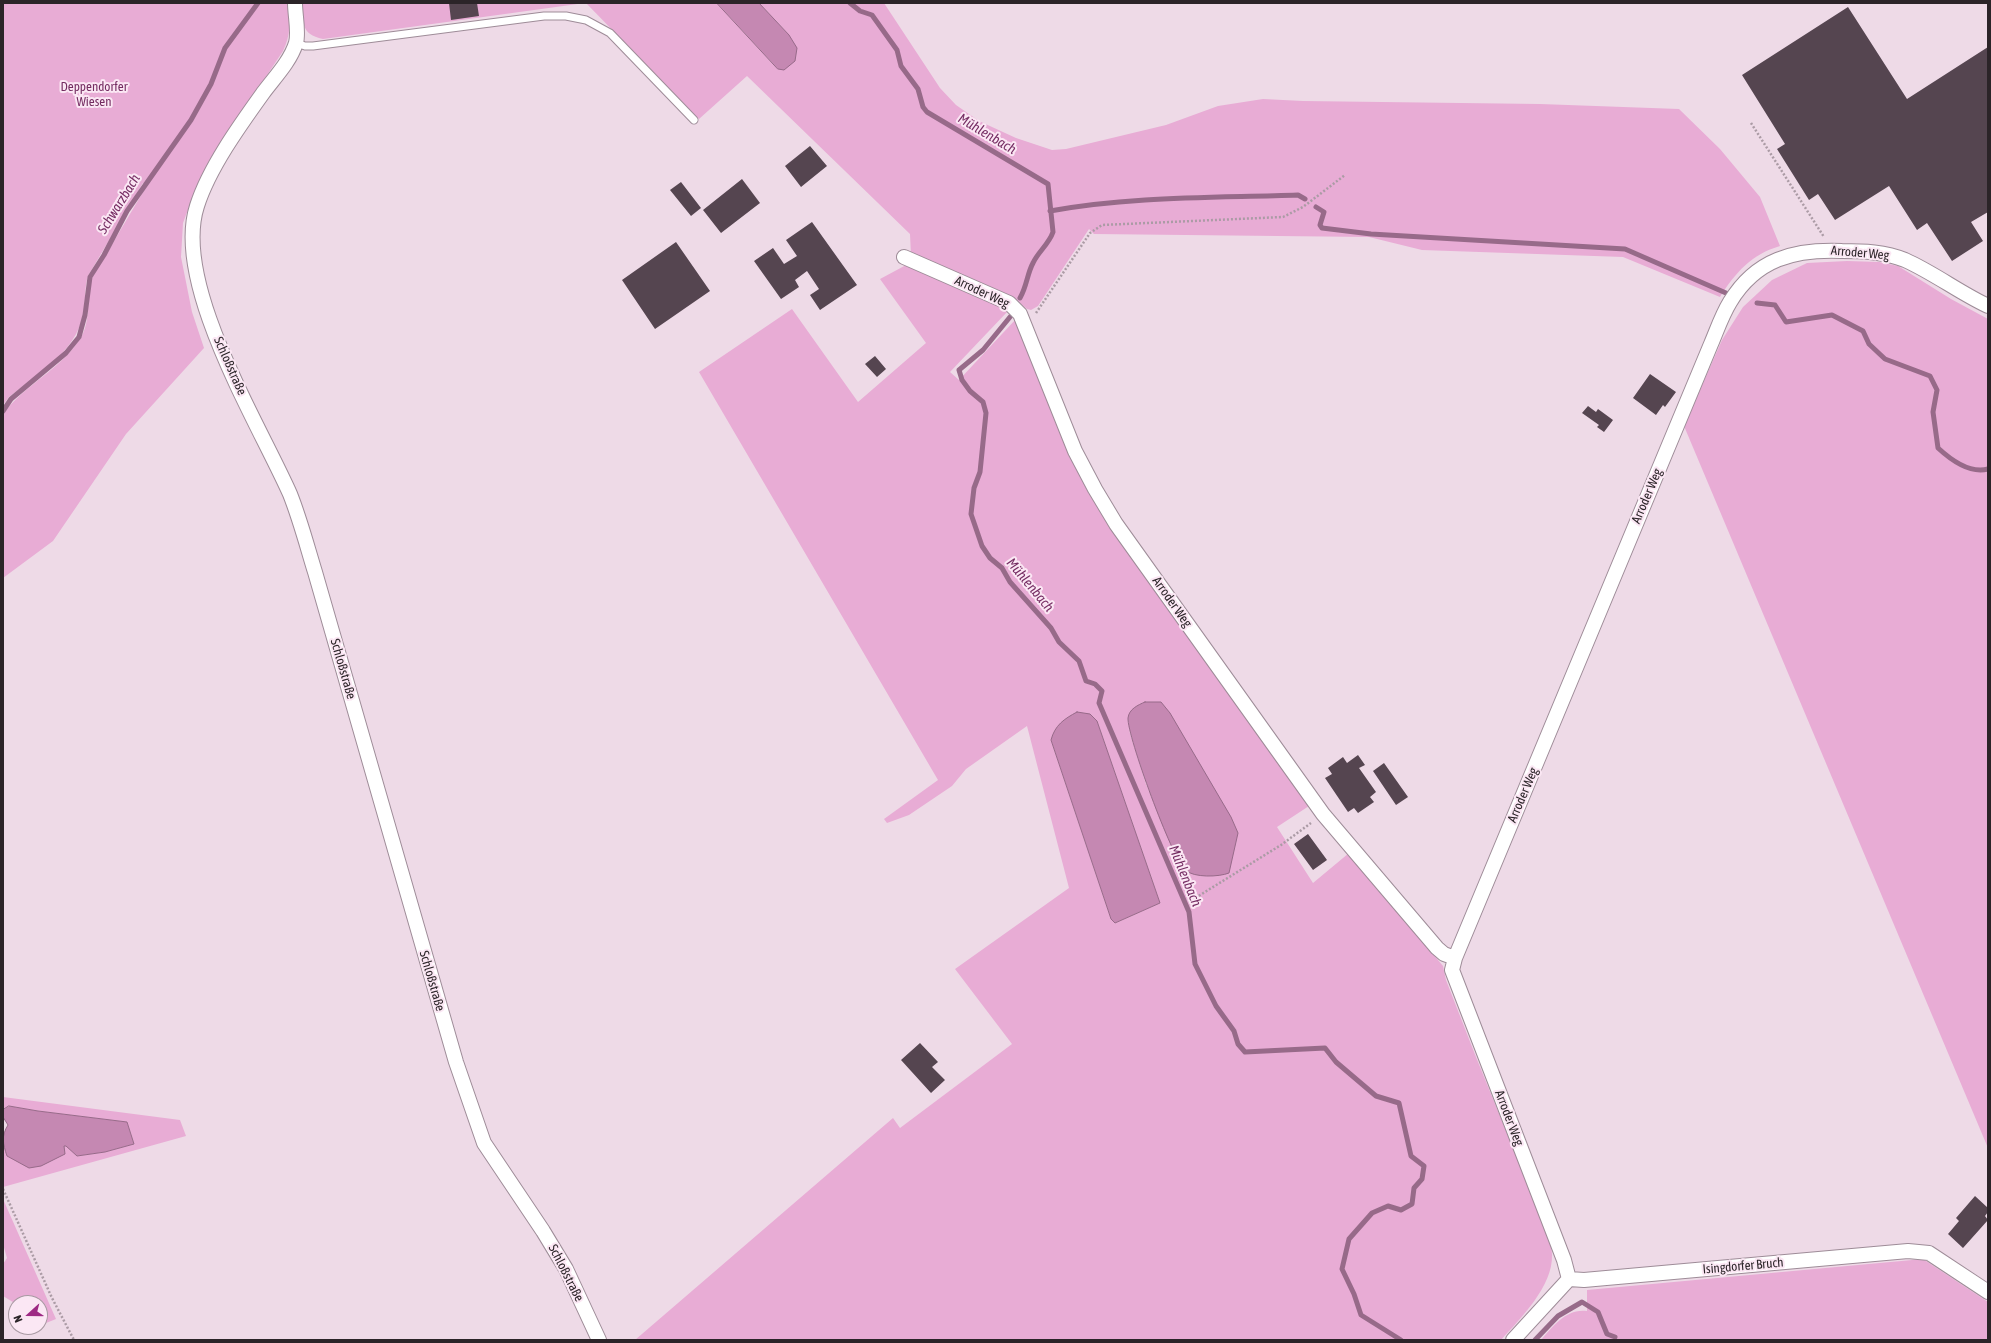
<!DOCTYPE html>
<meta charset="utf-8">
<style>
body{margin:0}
#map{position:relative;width:1991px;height:1343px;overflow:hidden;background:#eedae7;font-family:"Asap Condensed",sans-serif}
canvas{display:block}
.frame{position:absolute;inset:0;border:4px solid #2b2428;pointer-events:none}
.north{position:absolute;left:8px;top:1295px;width:40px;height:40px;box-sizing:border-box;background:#fbe7f4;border:1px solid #a899a2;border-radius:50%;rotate:249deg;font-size:11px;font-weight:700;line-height:16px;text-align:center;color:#2b2428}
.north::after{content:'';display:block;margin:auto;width:14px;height:18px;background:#9e2984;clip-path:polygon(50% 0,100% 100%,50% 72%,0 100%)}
</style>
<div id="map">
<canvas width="1991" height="1343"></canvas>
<div class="frame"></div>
<div class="north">N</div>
</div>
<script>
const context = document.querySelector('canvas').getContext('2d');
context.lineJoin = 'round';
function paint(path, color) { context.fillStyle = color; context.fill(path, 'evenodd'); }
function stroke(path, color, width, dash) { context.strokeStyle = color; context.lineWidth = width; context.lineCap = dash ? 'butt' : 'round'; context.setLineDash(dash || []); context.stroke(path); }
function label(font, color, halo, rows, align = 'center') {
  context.font = font + ' "Asap Condensed",sans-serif'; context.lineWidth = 4; context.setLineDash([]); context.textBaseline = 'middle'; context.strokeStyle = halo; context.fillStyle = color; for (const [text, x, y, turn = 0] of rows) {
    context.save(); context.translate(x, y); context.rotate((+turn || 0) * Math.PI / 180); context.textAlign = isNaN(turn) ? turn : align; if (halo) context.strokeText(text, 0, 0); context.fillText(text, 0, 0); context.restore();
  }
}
paint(new Path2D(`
 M3,3H289C290,21 291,35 283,51L218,149L196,188L183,223L181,257L192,312L204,348L126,434L53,541L3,578V414C25,384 62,369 81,337C92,318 85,296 92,278L146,187L143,183L88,276C84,289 86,302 83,315C75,353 38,374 9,397L3,405Z
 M302,3H585L323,39C300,34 304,23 302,3Z
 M586,3H717L778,69L789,35L759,3H884L940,88L956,105L979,121L1016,138L1052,150L1066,149L1166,125L1218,106L1263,99L1303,101L1540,104L1679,109L1720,149L1760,197L1780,246C1752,254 1735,273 1720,297L1623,257L1422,250L1369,237L1094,234L1089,229L1038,306L1031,310L1027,309L1013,297L911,256L910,234L747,76L699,119Z
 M1847,261L1879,262L1898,266L1951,299L1988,319V1148L1684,426L1722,340L1743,307L1772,280L1807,263Z
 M908,264L992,301L1008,311L950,372L959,380L1016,319L1068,453L1088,492L1309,806L1277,827L1313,883L1349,853L1443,966L1446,980L1476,1057L1549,1237C1550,1243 1552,1249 1552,1255C1553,1286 1521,1318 1501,1340H635L893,1118L900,1128L1012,1044L955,969L1069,888L1027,726L966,769L952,786L909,815L887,823L884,819L938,780L699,372L792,309L858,402L926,343L880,279ZM1090,714L1097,721L1160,903L1115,923L1111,919L1051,740ZM1128,727L1180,864L1146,784Z
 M3,1097L180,1120L186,1136L3,1187V1143L7,1156L66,1145L77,1156L105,1152L134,1144L127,1122L38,1111L9,1106L3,1110Z
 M3,1199L56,1319L46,1323L40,1320V1303L16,1304L3,1296V1264L7,1258L3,1244Z
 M1923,1259L1988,1302V1340H1541C1553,1326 1567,1308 1587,1311V1290Z`), '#e8acd5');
const water = new Path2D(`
 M717,3H759L789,35L797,48L795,61L784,70L778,69Z
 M1145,702H1161L1170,713L1231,817L1238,833L1229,873C1219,877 1194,878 1185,870C1172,858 1127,736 1128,718C1129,709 1138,705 1145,702Z
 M1077,712L1090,714L1097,721L1160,903L1115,923L1111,919L1051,740C1055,725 1064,719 1077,712Z
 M9,1106L38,1111L127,1122L134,1144L105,1152L77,1156L66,1146H64L65,1154L41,1166L29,1168L7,1156C3,1144 1,1136 8,1125L3,1117V1110Z`);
paint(water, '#c588b2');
stroke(water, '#976a89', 1);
stroke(new Path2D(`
 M850,3L860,11L872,15L897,50L901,66L918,89L923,107L927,112L1048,184L1053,232C1049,244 1038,252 1033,263C1027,274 1027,286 1020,298
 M1316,207L1324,212L1320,225L1322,228L1371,234L1625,249L1726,293
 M1050,211C1131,196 1216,198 1298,195L1305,199
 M1757,303L1775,305L1786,322L1832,315L1863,331L1869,344L1885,359L1930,376L1937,390L1933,412L1938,448C1951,460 1970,474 1988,469
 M1010,317L983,350L959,370L962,380L970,391L983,402L986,413L980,472L974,488L971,514L982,546L990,558L1002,568L1010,582L1051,628L1059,642L1079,661L1086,681L1095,684L1102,691L1099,703L1189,912L1195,964L1216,1006L1234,1031L1238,1044L1245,1052L1325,1048L1336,1062L1376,1096L1399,1103L1411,1156L1424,1166L1422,1179L1414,1188L1412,1204L1401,1210L1388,1206L1372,1213L1349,1239L1342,1269L1354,1294L1361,1315L1401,1340
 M3,411L11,399L66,353L79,337L85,315L90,277L104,255L127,211L191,120L211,84L225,48L258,3
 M1535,1340L1558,1316L1582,1302L1598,1312L1607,1334L1615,1337`), '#976a89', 5);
paint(new Path2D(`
 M449,3H477L479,16L451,20Z
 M1848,7L1907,99L1988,47V212L1971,222L1983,241L1952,261L1927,223L1917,230L1889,186L1835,220L1818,194L1809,200L1777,149L1785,144L1742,75Z
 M810,146L827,166L801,187L785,166Z
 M742,179L760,203L721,233L703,210Z
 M681,182L701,208L691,216L670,190Z
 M812,222L857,285L820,310L810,295L819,289L807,271L795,280L799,287L781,299L754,261L773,248L784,264L797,256L786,240Z
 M676,242L710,291L655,329L622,280Z
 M875,356L886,369L877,377L865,364Z
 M1650,374L1676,392L1665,407L1663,405L1656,415L1633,398Z
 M1588,406L1596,412L1598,409L1613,420L1604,432L1597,427L1599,425L1582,413Z
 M1358,755L1365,765L1359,768L1376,792L1370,797L1374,802L1358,813L1354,808L1348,812L1325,778L1332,774L1328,768L1343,757L1347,763Z
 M1384,763L1408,797L1396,805L1373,771Z
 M1308,834L1327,860L1313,870L1294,844Z
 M920,1043L938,1062L932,1067L945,1080L931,1093L901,1060Z
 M1975,1196L1988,1208V1212L1985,1216L1988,1220L1963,1248L1948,1234L1959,1221L1956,1218Z`), '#554550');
const service = new Path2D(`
 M296,43L305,46H313L544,16H566L586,20L610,33L694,120`);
const minor = new Path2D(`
 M295,3C295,15 299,32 296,43C290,62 274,78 263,93C240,125 209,168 197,206C172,283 258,422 290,494C300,519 307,546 315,572L456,1062L484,1143L543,1231L566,1269L599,1340
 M904,257L1009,303L1020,314L1075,451L1095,489L1116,524L1323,814L1437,948L1444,954L1455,958
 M1569,1279L1564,1260L1452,970L1455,958L1711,344C1717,330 1722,315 1730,302C1756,259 1794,249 1842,251C1864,251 1885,252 1905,260C1934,273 1960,293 1988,306
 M1569,1279L1584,1280L1908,1251L1929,1253L1988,1292
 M1513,1340L1569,1279`);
stroke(service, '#9e8c98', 9);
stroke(minor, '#9e8c98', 16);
stroke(new Path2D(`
 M1751,123L1824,237
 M1036,313L1090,233L1102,225L1283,217L1303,207L1345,175
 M1192,900L1281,845L1311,823
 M3,1189L52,1298L74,1340`), '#ab9ba5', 2.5, [2, 2]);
stroke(service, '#fff', 7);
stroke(minor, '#fff', 14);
label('13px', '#742c61', '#fbe7f4', [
 ["Deppendorfer",94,87],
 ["Wiesen",94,102]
]);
label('13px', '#2b2428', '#fbe7f4', [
 ["Arroder Weg",1860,253,5],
 ["Arroder Weg",982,292,25],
 ["Schloßstraße",230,366,66],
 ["Arroder Weg",1647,496,-67],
 ["Arroder Weg",1172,602,55],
 ["Schloßstraße",343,669,74],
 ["Arroder Weg",1523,795,-67],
 ["Schloßstraße",432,981,74],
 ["Arroder Weg",1509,1118,69],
 ["Isingdorfer Bruch",1743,1266,-5],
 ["Schloßstraße",566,1273,63]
]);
label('italic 14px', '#762e64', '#fbe7f4', [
 ["Mühlenbach",987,134,31],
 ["Schwarzbach",119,204,-58],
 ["Mühlenbach",1030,585,50],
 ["Mühlenbach",1185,876,68]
]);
</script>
